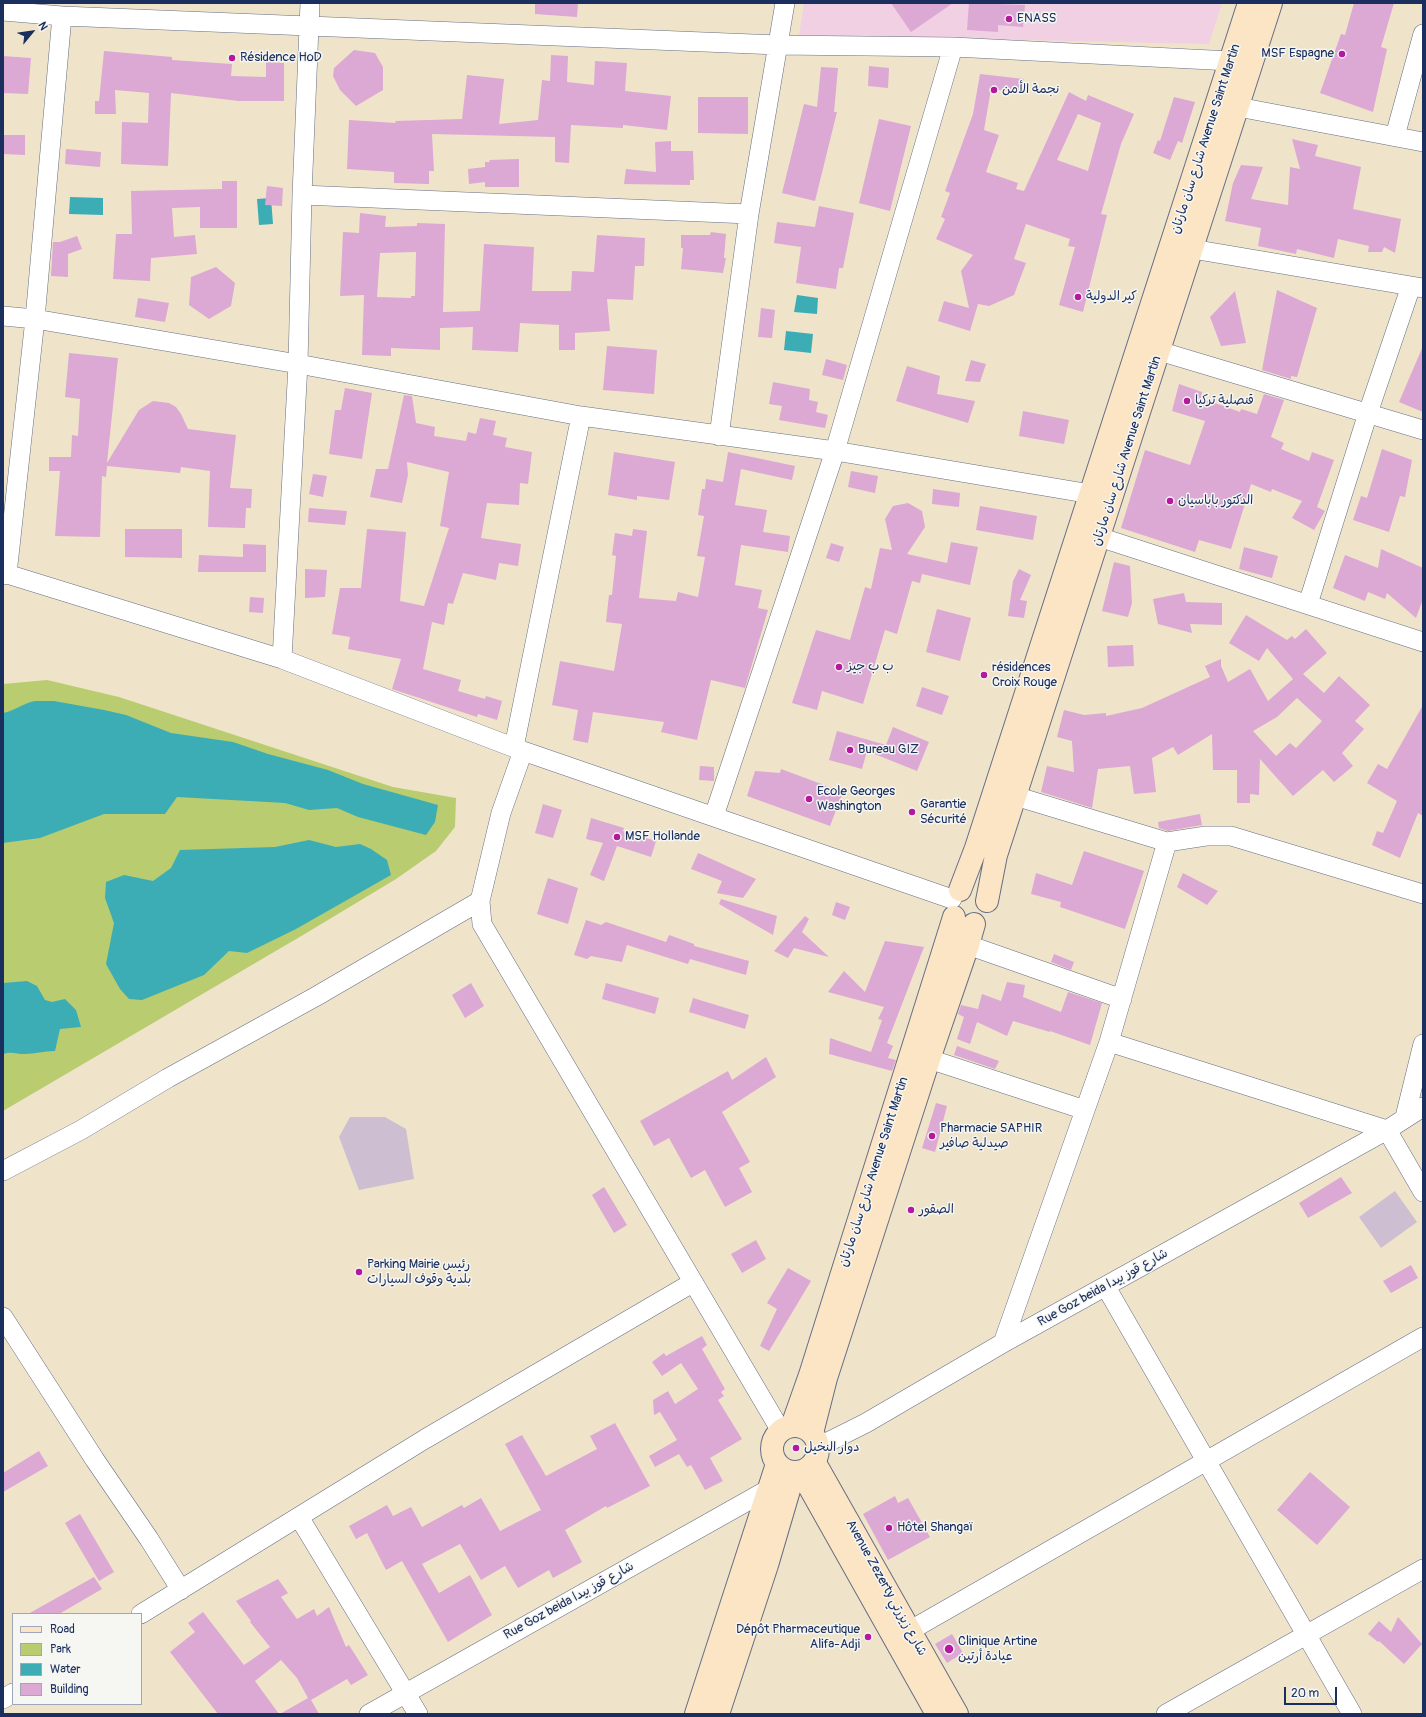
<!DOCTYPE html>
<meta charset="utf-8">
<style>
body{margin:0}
#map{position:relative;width:1426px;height:1717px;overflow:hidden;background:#efe4ca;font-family:Pangolin,sans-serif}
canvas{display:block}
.frame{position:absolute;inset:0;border:4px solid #1b2f5e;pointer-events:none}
.legend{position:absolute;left:12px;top:1613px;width:130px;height:92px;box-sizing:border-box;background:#f6f6f2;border:1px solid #9ea6b7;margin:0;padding:5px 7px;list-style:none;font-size:12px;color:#1b2f5e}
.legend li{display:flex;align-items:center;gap:8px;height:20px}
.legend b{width:20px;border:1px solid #9ea6b7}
.north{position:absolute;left:12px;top:12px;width:40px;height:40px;-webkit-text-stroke:3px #f6f6f2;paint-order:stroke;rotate:61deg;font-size:11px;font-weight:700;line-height:16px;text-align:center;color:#1b2f5e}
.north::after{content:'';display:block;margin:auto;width:14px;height:18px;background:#1b2f5e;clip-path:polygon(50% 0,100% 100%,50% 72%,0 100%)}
.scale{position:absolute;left:1284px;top:1687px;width:53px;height:18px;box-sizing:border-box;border:2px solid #1b2f5e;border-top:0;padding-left:5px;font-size:12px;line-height:14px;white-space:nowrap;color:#1b2f5e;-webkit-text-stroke:3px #f6f6f2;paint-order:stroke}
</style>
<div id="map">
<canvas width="1426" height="1717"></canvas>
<div class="frame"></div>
<ul class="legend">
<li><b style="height:5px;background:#fce5c4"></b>Road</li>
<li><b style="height:11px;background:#b9cc6f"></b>Park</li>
<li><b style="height:11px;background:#3cadb5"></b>Water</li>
<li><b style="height:11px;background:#dca8d4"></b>Building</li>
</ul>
<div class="north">N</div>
<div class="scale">20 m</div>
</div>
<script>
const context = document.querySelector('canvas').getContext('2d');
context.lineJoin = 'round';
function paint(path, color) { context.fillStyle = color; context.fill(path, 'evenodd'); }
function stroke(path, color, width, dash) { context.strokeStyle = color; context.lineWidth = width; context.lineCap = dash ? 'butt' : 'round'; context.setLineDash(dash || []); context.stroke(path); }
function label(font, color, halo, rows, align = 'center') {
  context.font = font + ' Pangolin,"Playpen Sans Arabic",sans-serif'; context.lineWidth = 3; context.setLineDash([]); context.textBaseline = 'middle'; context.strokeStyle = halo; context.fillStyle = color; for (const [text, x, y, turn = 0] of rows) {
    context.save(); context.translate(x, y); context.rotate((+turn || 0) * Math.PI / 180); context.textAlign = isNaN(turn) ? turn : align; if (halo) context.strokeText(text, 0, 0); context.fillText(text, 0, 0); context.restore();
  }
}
paint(new Path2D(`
 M804,3H1222L1209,44L799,35Z`), '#f1d0e3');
paint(new Path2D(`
 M350,1117H385L406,1129L414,1179L359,1190L339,1137Z
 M1395,1191L1417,1222L1381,1248L1359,1217Z`), '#cebed1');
paint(new Path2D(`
 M47,680L119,697L393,787L456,798L455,827L436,851L396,879L303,935L3,1111V684Z`), '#b9cc6f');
paint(new Path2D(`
 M70,197L103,198V215L69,214Z
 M271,198L273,224L259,225L257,199Z
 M797,295L818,298L817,314L794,312Z
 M786,331L813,334L811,353L784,350Z
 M35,701H54L104,710L126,715L171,733L233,742L268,754L328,770L363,784L438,805L435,822L426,835L358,817L337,808L309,810L285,803L177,797L165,814H104L40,838L3,843V713C15,711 23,703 35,701Z
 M309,840L336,847L360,844L371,849L387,860L391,875L296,929L247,953L229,951L204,975L142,1000L129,999L120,989L106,964L114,923L105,898L106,882L124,875L153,881L171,868L180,850L275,847Z
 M27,981L37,986L45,1000L52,1002L65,999L76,1010L81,1027L60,1029L55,1051C44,1051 34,1054 25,1054C16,1054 12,1051 3,1054V983Z`), '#3cadb5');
paint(new Path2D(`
 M535,3H578L577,17L535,14Z
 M891,3H953L911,32Z
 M969,3L1025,5L1023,27L998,25V32L967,30Z
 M1354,3H1394L1381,47L1387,49L1373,112L1320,93L1341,34L1345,35Z
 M354,50L375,53L383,67V90L356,106L340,90L333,76L334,68Z
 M104,51L172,57V60L232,64L231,76L266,77V62L284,63V101H239L171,93L168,166L121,164L122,122L148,123L149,93L115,90L116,114H95V101H99Z
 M551,55L568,56L567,82L594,85L595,61L627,63L625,91L671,96L667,130L623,125V128L571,125L569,163L555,162V137L432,134L434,171H429V184L394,183V172L347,169L349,120L396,123L395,121L462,119L467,75L504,79L499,124L538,120L542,80L550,81Z
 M3,56L31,58L28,94L3,93Z
 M869,66L889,68L888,88L868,86Z
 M821,67L838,68L834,112H837L815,201L782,193L804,104L817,107Z
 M980,74L1024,79L1022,93L991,89L984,130L999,135L986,172L1018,183L1016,189L1024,191L1069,92L1086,101L1088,95L1134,114L1121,144L1101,214L1107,215L1083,312L1059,305L1075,247L1068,246L1070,239L1026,224L1014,259L1026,263L1014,295L989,306L978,304L970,331L938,321L944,301L969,308L961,271L973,255L936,239L945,219L941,217L950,193L945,191L973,114ZM1078,114L1101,123L1088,171L1057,160Z
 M698,97H748V134L698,133Z
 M1174,97L1195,102L1182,143L1178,141L1170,160L1153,153L1158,140L1160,141Z
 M879,119L911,126L890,211L859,203Z
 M3,135H25V155L3,154Z
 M1292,139L1318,145L1315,156L1361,167L1353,209L1401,219L1395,253L1384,247L1382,252H1368L1369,246L1338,239L1334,258L1297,249L1296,254L1258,246L1261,228L1225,221L1233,183L1241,165L1263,167L1251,199L1288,205L1290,167L1300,169Z
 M671,141V151H693L694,180H690V185L624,184L626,169L656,172L655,142Z
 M66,149L101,152L100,167L65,164Z
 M519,159V187H485V182L469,184L468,169L485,167V162H490L489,160Z
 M222,181H237V228H200V207L172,208L174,237L195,235L197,254L151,258L150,281L113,279L116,234H132L131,191L222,189Z
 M267,186L283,188L282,206L265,205Z
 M819,206L854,213L843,268H839L836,289L796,283L801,247L774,243L777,222L815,227Z
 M360,213L386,216L385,227L417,226V223L445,224L443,312L480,311L484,244L534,247L532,291H571L572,271L594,272L597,235L645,238L644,266H635L633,300L607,299L610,331L575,333V350H559V325L520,323L518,352L472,350L473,327L440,328V350L391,348V356L362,355L364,295L340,296L343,232L359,233ZM416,252L415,296H411V298L377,297L380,253Z
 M711,232L726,234L724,258H726L723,273L681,269L683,248H681V235H710Z
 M77,236L82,249L68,254V277L51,276L53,242H60Z
 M216,267L235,283L231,306L209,319L189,305L191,277Z
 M1277,290L1317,308L1297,377L1291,376V379L1262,370Z
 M1235,291L1246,343L1221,346L1210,317Z
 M138,298L169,303L165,322L135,317Z
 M761,308L775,310L772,338L758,337Z
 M607,346L657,350L654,394L603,390Z
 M1423,346V412L1399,402Z
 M69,353L118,358L107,463L139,410L153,401L169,403L176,407L181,414L188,429L236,435L230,488L252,489L251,508H246L245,528L208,527L210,471L181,467L180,473L107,466L106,477L102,476L100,537L55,536L60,471H49V457H71L72,435L78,436L80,399L65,397Z
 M826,359L847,365L843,380L822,375Z
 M971,360L986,364L980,382L965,381Z
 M907,366L940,376L937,394L975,401L968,423L896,401Z
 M773,382L810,389L809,400L818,402L816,412L828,415L825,428L779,420L782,406L769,404Z
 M1179,384L1202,392L1201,398L1240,412L1241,409L1257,414L1264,394L1284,400L1271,437L1284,443L1281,449L1309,461L1312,452L1334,460L1317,507L1325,511L1314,530L1292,518L1302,501L1272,489L1271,492L1251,484L1231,549L1199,540L1195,552L1121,528L1145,450L1190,465L1205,421L1172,411Z
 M345,388L372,393L362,459L329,454L335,410H341Z
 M404,395L412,396L416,423L435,427L434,436L466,441L468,432L476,434L480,418L496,421L493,435L507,438L505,447L532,452L528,484L520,483L519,505L487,503L481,538L521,544L518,566L499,563L496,580L463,573L453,604L448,603L444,625L432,622L423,669L461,680L458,691L485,699L486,696L502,701L497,720L478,714L477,717L392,689L401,659L348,649L350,637L332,634L340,588H361L367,529L406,532L400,601L424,606L449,528L440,526L449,472L407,462L408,475L402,503L370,497L376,469H388Z
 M1023,411L1069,420L1064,444L1019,436Z
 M1382,449L1412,460L1405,497L1400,496L1389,532L1353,520L1361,496L1367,498Z
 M614,452L675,462L669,500L637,496V500L608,495Z
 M728,452L795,466L792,480L741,469L735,505L767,510L763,532L790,536L788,552L741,545L735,585L762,590L758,608L768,610L745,688L711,680L697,740L661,732L664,722L593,712L588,743L573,740L578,710L552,705L560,661L614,671L622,624L606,622L609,595H612L616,556L612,555L615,533L632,536L633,529L647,531L639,598L676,601L678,592L698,597L705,557L697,556L704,516L698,515L702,489H705L706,479L723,482Z
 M851,471L878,476L875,493L848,487Z
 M313,474L327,476L323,497L309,494Z
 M933,489L960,493L959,507L932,504Z
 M908,503L922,511L925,527L907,554L947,563L951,542L978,547L970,585L922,574L920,583L912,581L897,634L885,630L863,704L822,691L817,710L792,703L816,630L850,640L865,587L871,589L880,548L892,550L885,519L893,506Z
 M980,506L1037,516L1033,540L976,530Z
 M309,508L347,511L345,525L308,522Z
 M125,529H182V558L125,557Z
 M831,543L844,547L839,562L826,558Z
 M243,544L266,545V572H198L199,555L243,557Z
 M1244,547L1278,556L1272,578L1239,569Z
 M1381,549L1423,568V599L1416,618L1387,593L1385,599L1368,592L1365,601L1333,588L1345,555L1378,568Z
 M1114,562L1130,566L1132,603L1128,617L1102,611Z
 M305,569L327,570L325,597L305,598Z
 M1019,569L1031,575L1020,600L1027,601L1024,618L1008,616L1013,581Z
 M1184,593L1186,602L1222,603V625L1190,624L1192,633L1158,624L1153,599Z
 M250,597L264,598L263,613L249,612Z
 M937,609L971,618L960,661L926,652Z
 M1246,615L1287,640L1292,636L1295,639L1306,629L1327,653L1303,674L1324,693L1339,676L1370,705L1355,721L1364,729L1342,753L1353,766L1334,782L1323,770L1293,796L1260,759L1259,795L1250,794V803H1237V770H1213L1212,734L1178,755L1173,747L1152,758L1156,792L1134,794L1130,766L1098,769L1092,808L1041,792L1047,766L1074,772L1072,741L1057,737L1064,710L1084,715L1106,713V716L1142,708L1210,677L1205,666L1221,659V666L1228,682L1250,669L1268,701L1293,679L1267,648L1259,661L1229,643ZM1297,698L1322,721L1296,748L1290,743L1276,756L1253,731L1277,717Z
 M1133,645L1134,666L1108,667L1107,646Z
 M922,687L949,696L942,715L916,706Z
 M1423,705V816L1418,813L1400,858L1372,845L1377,831L1383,833L1397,801L1367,783L1378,764L1387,769Z
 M893,727L929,742L917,771L867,751L862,769L829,760L837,731L886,745Z
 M700,766L714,767V781L699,780Z
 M781,769L843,792L830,826L747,796L755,771L780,773Z
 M543,804L562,810L553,838L535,833Z
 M1200,814L1202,825L1168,831L1159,828L1158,822Z
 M591,818L624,828L623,831L656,841L651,857L617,846L604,881L590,875L603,843L586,839Z
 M1084,851L1144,871L1125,929L1060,907L1061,902L1031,894L1036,873L1072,885Z
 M698,853L756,879L743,898L717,893L722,881L691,869Z
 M1183,873L1218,891L1207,905L1177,887Z
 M548,878L578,888L568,924L537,914Z
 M721,899L777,916L773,935L719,904Z
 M836,902L850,907L845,920L832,915Z
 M805,916L809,919L802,932L829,957L794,948L788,958L774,951Z
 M586,920L601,925L606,922L666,942L669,935L694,944V946L749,961L746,975L690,959L688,964L627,945L622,962L591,956L587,959L574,955Z
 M885,941L924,947L887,1043L893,1046L888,1058L896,1060L892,1071L829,1054L830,1038L871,1052L882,1020L878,1019L884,1007L828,992L844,971L865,992Z
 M1054,954L1074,962L1071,970L1051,962Z
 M1007,982L1025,985L1023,997L1061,1012L1068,992L1102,1003L1090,1045L1050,1031V1032L1013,1021L1007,1036L977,1022L970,1044L957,1039L964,1017L958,1014L961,1005L978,1009L982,994L1001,1001Z
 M471,983L484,1006L465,1018L452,995Z
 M606,983L659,998L655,1014L602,999Z
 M693,998L749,1015L745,1029L689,1012Z
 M957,1046L999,1061L995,1069L954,1055Z
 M766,1057L776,1077L722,1112L750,1162L739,1168L752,1192L725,1207L705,1170L691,1178L669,1138L654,1146L640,1121L728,1071L732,1080Z
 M936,1103L947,1106L935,1152L922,1148Z
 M1341,1177L1352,1193L1308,1218L1299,1203Z
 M604,1187L627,1225L614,1233L592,1195Z
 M756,1240L766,1259L742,1273L731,1254Z
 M1411,1265L1418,1278L1391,1293L1383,1281Z
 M788,1268L811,1281L769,1351L760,1346L777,1309L767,1303Z
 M702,1336L707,1345L702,1349L725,1389L721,1392L724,1396L718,1400L742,1439L710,1458L723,1481L705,1490L691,1465L687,1467L679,1454L655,1467L649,1456L677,1440L660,1412L654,1415L653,1400L668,1391L675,1404L698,1389L681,1363L662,1376L652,1362L664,1353L666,1356Z
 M615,1423L650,1486L607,1508L606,1506L565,1530L582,1562L553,1578L549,1570L518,1588L505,1566L481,1580L460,1544L422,1564L439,1593L470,1575L492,1615L448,1642L402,1561L386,1570L367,1533L356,1539L349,1526L387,1505L393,1516L411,1507L422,1527L462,1505L464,1508L481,1498L500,1531L541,1510L505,1444L522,1435L546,1476L597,1449L590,1436Z
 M39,1451L48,1466L3,1492V1473Z
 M1310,1472L1350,1507L1317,1545L1277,1510Z
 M895,1496L898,1503L908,1498L930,1537L888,1560L863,1514Z
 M80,1514L114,1572L99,1581L65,1523Z
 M94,1577L102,1589L59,1614H28Z
 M278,1579L288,1593L281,1597L297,1619L314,1609L317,1616L329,1607L346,1647L349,1645L368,1675L351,1685L347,1679L311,1700L319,1714H280L308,1698L297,1678L281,1660L255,1681L279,1714H218L170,1652L195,1632L188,1623L203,1612L244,1665L270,1647L250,1622L251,1621L236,1601Z
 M1398,1617L1422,1644L1404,1664L1379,1641L1378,1642L1368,1634L1379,1621L1391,1632Z
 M952,1634L963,1653L947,1663L935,1644Z`), '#dca8d4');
const street = new Path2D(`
 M3,11L62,16L778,45L953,47L1231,61
 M1238,107L1423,142
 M1395,136L1423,34
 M302,195L749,214
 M1192,249L1423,288
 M3,316L35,319L298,364L581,416L835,451L1091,494
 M1159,351L1423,430
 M719,436L749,214L785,3
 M1099,537L1423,642
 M7,574L35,319L62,16
 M3,575L7,574L282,659L523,751L952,899
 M1308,604L1368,413L1411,286
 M282,659L298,364L302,195L310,3
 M514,747L581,416
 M523,751L501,813L480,901L482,924L781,1431
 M1015,796L1167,842L1206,836H1231L1423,894
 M714,816L835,451L953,47
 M968,945L1122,999
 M1109,1042L1387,1130L1423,1192
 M929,1059L1085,1110
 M1405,1117L1423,1044
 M3,1171L81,1130L168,1078L315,997L480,901
 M1106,1287L1352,1714
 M3,1317L95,1460L149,1539L181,1590
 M1003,1343L1109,1042L1167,842
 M818,1447L866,1423L1003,1343L1387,1130L1423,1107
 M299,1517L418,1714
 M141,1614L425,1439L692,1283
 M897,1638L1423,1337
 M3,1699L13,1693
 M369,1714L769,1489
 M1166,1714L1423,1569`);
const secondary = new Path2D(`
 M960,890L976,848L1249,3
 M987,901L996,855L1271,3
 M772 1449a23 23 0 1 1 46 0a23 23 0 1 1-46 0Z
 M792,1426L810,1375L954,917
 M812,1433L826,1378L929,1059L968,945L974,924
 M815,1463L957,1714
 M801,1472L937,1714
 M696,1714L777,1464
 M718,1714L767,1565L794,1473`);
stroke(street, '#656e84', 20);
stroke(secondary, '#656e84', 24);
stroke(street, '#fff', 19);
stroke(secondary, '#fce5c4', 22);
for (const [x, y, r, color] of [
 [1009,19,4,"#b5179e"],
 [1342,54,4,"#b5179e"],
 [232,58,4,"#b5179e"],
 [994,90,4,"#b5179e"],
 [1078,297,4,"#b5179e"],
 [1187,401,4,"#b5179e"],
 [1170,501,4,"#b5179e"],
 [839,667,4,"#b5179e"],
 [984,675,4,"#b5179e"],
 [850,750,4,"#b5179e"],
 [809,799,4,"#b5179e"],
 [912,812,4,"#b5179e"],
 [617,837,4,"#b5179e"],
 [932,1136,4,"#b5179e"],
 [911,1210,4,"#b5179e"],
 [359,1272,4,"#b5179e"],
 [796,1448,4,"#b5179e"],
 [889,1528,4,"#b5179e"],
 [868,1637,4,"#b5179e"],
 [949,1649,5,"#b5179e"]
]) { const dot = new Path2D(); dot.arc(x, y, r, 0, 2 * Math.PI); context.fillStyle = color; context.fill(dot); stroke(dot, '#f6f6f2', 1.5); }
label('13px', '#1b2f5e', '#f6f6f2', [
 ["ENASS",1017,19],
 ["MSF Espagne",1334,54,"right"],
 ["Résidence HoD",240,58],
 ["نجمة الأمن",1002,90],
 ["كير الدولية",1086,297],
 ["قنصلية تركيا",1195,401],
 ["الدكتور باباسيان",1178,501],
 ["ب ب جيز",847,667],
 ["résidences",992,668],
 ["Croix Rouge",992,683],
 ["Bureau GIZ",858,750],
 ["Ecole Georges",817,792],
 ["Washington",817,807],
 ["Garantie",920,805],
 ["Sécurité",920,820],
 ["MSF Hollande",625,837],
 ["Pharmacie SAPHIR",940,1129],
 ["صيدلية صافير",940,1144],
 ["الصقور",919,1210],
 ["Parking Mairie رئيس",367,1265],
 ["بلدية وقوف السيارات",367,1280],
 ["دوار النخيل",804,1448],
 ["Hôtel Shangaï",897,1528],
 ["Dépôt Pharmaceutique",860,1630,"right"],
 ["Alifa-Adji",860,1645,"right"],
 ["Clinique Artine",958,1642],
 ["عيادة أرتين",958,1657]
], 'left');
label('13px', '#1b2f5e', '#f6f6f2', [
 ["شارع سان مارتان Avenue Saint Martin",1206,139,-72],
 ["شارع سان مارتان Avenue Saint Martin",1127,451,-72],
 ["شارع سان مارتان Avenue Saint Martin",874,1172,-72],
 ["Rue Goz beida شارع قوز بيدا",1103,1288,-29],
 ["Avenue Zezerty شارع زيزرتي",886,1588,61],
 ["Rue Goz beida شارع قوز بيدا",569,1601,-29]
]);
</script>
